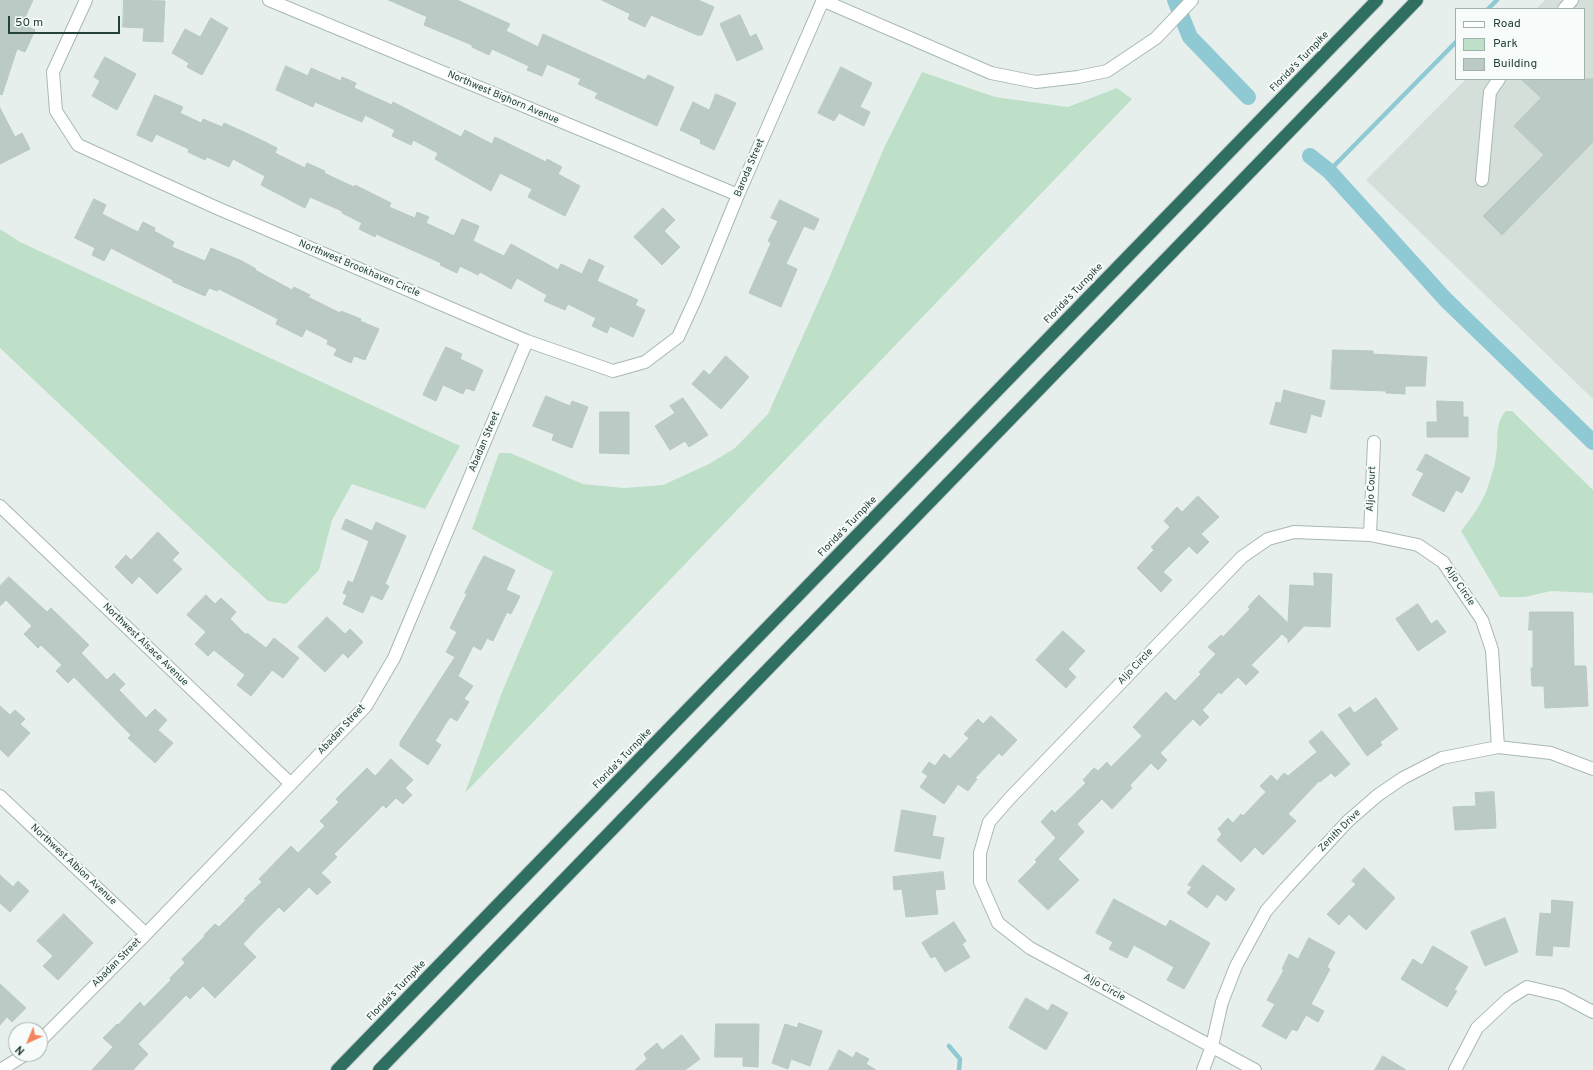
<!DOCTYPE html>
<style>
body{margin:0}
#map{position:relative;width:1593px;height:1070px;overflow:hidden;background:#e6efeb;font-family:Overpass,sans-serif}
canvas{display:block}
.legend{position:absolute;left:1455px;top:8px;width:130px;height:72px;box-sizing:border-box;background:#f7fbf9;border:1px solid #a3b1ad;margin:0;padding:5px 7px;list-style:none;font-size:12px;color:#24423a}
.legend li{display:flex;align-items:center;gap:8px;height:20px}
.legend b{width:20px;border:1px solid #a3b1ad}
.north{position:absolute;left:8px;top:1022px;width:40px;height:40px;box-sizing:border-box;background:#f7fbf9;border:1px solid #a3b1ad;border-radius:50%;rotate:224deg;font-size:11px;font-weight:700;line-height:16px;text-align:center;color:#24423a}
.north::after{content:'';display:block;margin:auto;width:14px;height:18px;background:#f4845f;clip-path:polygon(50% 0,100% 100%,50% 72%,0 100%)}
.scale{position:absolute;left:8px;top:16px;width:112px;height:18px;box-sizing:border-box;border:2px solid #24423a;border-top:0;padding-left:5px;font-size:12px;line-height:14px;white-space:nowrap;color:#24423a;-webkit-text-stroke:3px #f7fbf9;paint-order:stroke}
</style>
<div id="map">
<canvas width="1593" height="1070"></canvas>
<ul class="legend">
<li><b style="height:5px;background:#fff"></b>Road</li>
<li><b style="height:11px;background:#bfe0c8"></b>Park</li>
<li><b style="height:11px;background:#bbcac4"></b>Building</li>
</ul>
<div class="north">N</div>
<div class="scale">50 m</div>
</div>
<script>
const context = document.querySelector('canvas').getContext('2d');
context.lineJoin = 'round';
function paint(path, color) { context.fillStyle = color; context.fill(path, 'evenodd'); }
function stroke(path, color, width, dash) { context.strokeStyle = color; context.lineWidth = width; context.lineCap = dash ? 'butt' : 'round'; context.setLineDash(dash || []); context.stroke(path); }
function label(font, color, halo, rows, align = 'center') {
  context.font = font + ' Overpass,sans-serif'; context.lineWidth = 4; context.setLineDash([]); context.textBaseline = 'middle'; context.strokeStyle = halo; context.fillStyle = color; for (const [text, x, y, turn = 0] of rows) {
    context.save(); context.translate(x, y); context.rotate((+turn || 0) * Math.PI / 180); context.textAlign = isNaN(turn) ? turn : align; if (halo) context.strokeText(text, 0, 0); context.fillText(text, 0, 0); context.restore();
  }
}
paint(new Path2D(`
 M1545,0H1593V399L1366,180L1466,79H1584V9H1536Z`), '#d4dfda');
paint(new Path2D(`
 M922,72L995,97L1068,107L1117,88L1132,99L465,793L502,692L553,572L472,529L499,453H510L583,484L624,488L663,485L709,464L735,448L768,414L829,278L884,148Z
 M0,229L20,242L460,446L425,509L352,484L332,520L319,570L286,604L268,601L0,348Z
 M1506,411H1512L1593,490V593L1551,591L1525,597H1500L1461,531C1472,517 1484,501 1489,483C1492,474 1495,465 1496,456C1499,441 1494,423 1506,411Z`), '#bfe0c8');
stroke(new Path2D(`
 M1488,9L1497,0
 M1329,171L1456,42
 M949,1046L960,1059L959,1070`), '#8ec9d4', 4.5);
stroke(new Path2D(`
 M1175,0L1190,37L1248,97
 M1310,156L1329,171L1446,300L1593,442`), '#8ec9d4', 16);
const building = new Path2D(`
 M0,0H33L22,24L35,30L25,52L17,49L2,95L0,94Z
 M124,0L165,1L163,42L143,41L144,28L123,27Z
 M389,0H457L510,24L506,31L538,47L543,34L645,80L648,75L674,87L657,126L595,98L598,93L578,84L581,79L547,64L542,76L527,70L529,66L492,49L489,55L472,47V45L424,25L427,17Z
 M602,0H698L714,7L702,35H697L651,15L645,27L628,19L630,14Z
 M740,15L750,37L756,34L763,49L737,61L720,24Z
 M211,18L228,28L202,75L187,67L189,63L172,53L185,29L200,37Z
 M105,57L136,74L117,110L92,96L100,81L94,77Z
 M286,66L308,76L311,68L341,81L342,77L356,83L354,88L392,105L393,102L461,137L465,130L492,144L495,137L546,162L547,159L562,167L558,174L580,186L565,216L528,197L532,189L500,173L491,191L435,159L438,153L413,140L411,145L392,136L395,130L365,115L362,122L315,102L313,107L276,90Z
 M841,67L872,83L860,107L870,112L864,126L839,113L834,121L818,113Z
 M1521,79H1593V142L1502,235L1483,216L1544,155L1514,126L1541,98Z
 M716,94L736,103L714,150L700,143L701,140L680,130L693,102L709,110Z
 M155,95L183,107L180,113L201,123L203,119L222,127L224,123L255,137L277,148L275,153L305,168L307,163L325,171L324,173L354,187L355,185L391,203L389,207L415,218L417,212L429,217L426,223L454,236L462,219L479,226L473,241L504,256L511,244L558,270L561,264L582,274L589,259L604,266L597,281L638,300L635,305L645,310L633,337L610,326L607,333L592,326L596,318L568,304L565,310L544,301L547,295L517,278L511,289L480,272L478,275L460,266L457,273L440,265L441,263L376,234L375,237L359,229L362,223L342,213V211L310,197L305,208L261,185L265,176L233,159L229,167L207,157L205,160L188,152L189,149L156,134L152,142L137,135Z
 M0,108L15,137L22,133L30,149L0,164Z
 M94,199L106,205L102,214L138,232L143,222L155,228L154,231L174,242L172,247L205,261L211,248L242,261L256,269L255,270L292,290L294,287L310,295L308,297L340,313L341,311L361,319L360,321L379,329L365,360L354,356L351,363L334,355L337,349L327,344L328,340L306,329L302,337L276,324L278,319L219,289L217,291L209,288L205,296L173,282V280L111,248L104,261L92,255L95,248L75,238Z
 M780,200L819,219L814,230L804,226L786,264L797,269L781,307L749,293L771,243L768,241L778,221L771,218Z
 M663,208L675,220L664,231L680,247L662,265L634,237Z
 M446,347L462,354L460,359L483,370L474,391L466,388L463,394L443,385L436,401L423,395Z
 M1333,350L1373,351V354L1427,357L1425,386H1405V394L1386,393V391L1331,389Z
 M726,356L749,377L721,409L692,384L704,370L709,375Z
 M1284,390L1325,401L1321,417L1311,414L1306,433L1270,424L1276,402L1281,403Z
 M546,396L570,406L572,401L588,407L572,448L552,440L554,434L533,426Z
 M683,398L708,435L689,447L685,441L670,450L655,426L675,413L670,406Z
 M1437,401L1463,402V417H1468V437H1427V422H1437Z
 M600,412H629V454L600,453Z
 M1426,454L1470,478L1462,493L1456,490L1444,512L1412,495L1424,473L1417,470Z
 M1198,496L1219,517L1201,534L1209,542L1197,554L1189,546L1163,572L1172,580L1161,592L1137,568L1154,550L1151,547L1170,527L1164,521L1177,507L1182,512Z
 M346,519L372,531L376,522L406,536L385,584L389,586L382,600L371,595L363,613L343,604L347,595L343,593L348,581L353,583L369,541L342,529Z
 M158,532L179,553L172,560L182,569L157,594L139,576L132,584L115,567L126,555L131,560Z
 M484,556L515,570L506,590L520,596L511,614L507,612L493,641L487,638L481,650L473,646L458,676L473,686L464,699L469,702L457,721L450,717L435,741L441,745L428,765L400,746V742L455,657L446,652L457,632L450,628L467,594L465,593Z
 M1314,573L1332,574L1330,627L1304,626L1288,643V639L1282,634L1251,665L1259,672L1246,685L1238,677L1221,694L1219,692L1202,710L1209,717L1200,726L1193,719L1160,753L1167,760L1158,770L1151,763L1130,785L1132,788L1112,809L1102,799L1077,824L1084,832L1058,859L1079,880L1048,910L1018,881L1037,862L1035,860L1056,838L1041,822L1052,810L1055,813L1086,783L1083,780L1094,768L1098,771L1107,762L1111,767L1142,736L1133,727L1166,692L1175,701L1201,674L1199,672L1216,654L1208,647L1221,635L1223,637L1250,609L1248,607L1259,595L1288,623L1290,585L1314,586Z
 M9,577L47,612L51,608L89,645L81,653L107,680L114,673L125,684L119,690L146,718L155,709L167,720L158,730L173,743L155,763L128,738L131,735L74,677L68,683L56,671L62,665L41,645L38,648L24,634L32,626L6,600L0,606V586Z
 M206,595L215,604L221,598L236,612L230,619L246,635L247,633L266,648L274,638L299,658L283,678L272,670L251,696L237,685L245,675L214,650L208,656L195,644L206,632L187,615Z
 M1418,604L1431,624L1437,620L1446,632L1418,651L1396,619Z
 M1530,612H1573L1574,666H1586L1588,706L1545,708L1544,686H1532L1531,668H1533V630H1529Z
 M327,617L345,634L350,629L363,642L348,658L343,653L325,672L298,647Z
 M1063,631L1085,651L1068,669L1076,677L1066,688L1036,660Z
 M1376,698L1398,729L1380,742L1382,745L1367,756L1338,715L1350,707L1354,713Z
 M0,706L10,715L15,710L25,719L20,724L30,733L8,757L0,749Z
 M991,716L1017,740L1002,756L999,753L975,778L977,779L968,791L958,784L944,804L920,787L928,776L922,772L929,762L935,766L944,754L950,759L969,738L964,734L978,719L983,724Z
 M1322,731L1350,764L1335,777L1331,773L1320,782L1319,781L1288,814L1296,821L1263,855L1255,847L1241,862L1217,840L1222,834L1218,829L1228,818L1233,823L1241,814L1243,816L1266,792L1260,786L1271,775L1277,781L1284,773L1288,776L1317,752L1309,742Z
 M391,759L413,780L405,788L412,795L403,804L396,798L386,808L383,805L334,854L337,857L321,873L331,882L317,895L309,887L284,912L279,907L255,931L243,944L256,957L215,998L203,986L190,999L186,995L138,1044L148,1054L133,1070H92L113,1047L103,1038L117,1024L118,1025L140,1002L144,1007L171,980L170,978L185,963L182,959L205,936L204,935L215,924L219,927L246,900L244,899L262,882L259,879L291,846L298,853L325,826L320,821L339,802L336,799L367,768L375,776Z
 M1494,792L1496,828L1455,830L1453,807L1476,806L1475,793Z
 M902,810L936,816L932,836L944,838L940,859L895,851Z
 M1203,865L1235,889L1226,901L1217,894L1207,908L1187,893L1192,887L1188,885Z
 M1364,868L1395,898L1366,930L1349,914L1339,925L1327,914L1356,884L1352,881Z
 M943,872L945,889L935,890L938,914L906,917L902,889L894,890L893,877Z
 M0,875L13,887L18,881L29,891L10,912L0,903Z
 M1114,899L1166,927L1170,920L1210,943L1184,989L1167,980L1174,967L1134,945L1127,958L1109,949L1113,942L1096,933Z
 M1552,900L1573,902L1569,947L1553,946L1552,956L1536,955L1540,913L1551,914Z
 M64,914L93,943L58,980L43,966L53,956L37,941Z
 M1505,918L1518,952L1485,966L1471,932Z
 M954,922L966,941L962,944L970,957L945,972L935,956L931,958L922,943Z
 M1309,938L1335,952L1327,967L1330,969L1311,1004L1324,1011L1318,1022L1306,1015L1297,1031L1292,1029L1286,1039L1262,1026L1275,1004L1267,1000L1284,970L1282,969L1289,954L1298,959Z
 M1433,946L1468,967L1454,990L1457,991L1447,1007L1401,979L1413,959L1422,965Z
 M0,984L26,1008L12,1022L7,1017L0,1025Z
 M1026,998L1048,1011L1052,1004L1068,1013L1046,1050L1009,1028Z
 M799,1023L822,1031L810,1066L791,1059L788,1069L772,1063L785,1024L797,1028Z
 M716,1024H759L758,1067L743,1066V1057H715Z
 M682,1035L700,1059L685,1070H635L647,1059L644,1054L657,1043L662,1050Z
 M839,1050L853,1058L856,1052L869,1059L866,1064L876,1070H829Z
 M1383,1056L1406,1070H1375Z`);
paint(building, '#bbcac4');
stroke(building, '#b8c9c2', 1);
const minor = new Path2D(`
 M86,0L53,72L56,111L78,145L217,208L527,341L613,371L645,362L678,337L696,298L738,195L823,0
 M269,0L738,195
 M822,0L991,73L1036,82L1078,77L1107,71L1156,38L1192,0
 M1564,9L1572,0
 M1482,180L1490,92L1499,79
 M0,506L291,784
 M1370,535L1374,442
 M0,796L146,934
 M40,1041L146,934L366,706L394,658L527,341
 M0,1069H2L26,1054
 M1203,1070L1212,1046L1222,1002L1236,966L1266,911L1285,889L1348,821L1378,795L1403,778L1442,758L1498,747L1551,753L1593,769
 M1255,1070L1030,948L998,923L980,882V853L989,822L1010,798L1242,557L1268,539L1294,532L1370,535L1418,545L1443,562L1482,620L1492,650L1498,747
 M1455,1070L1477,1028L1508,999L1527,987L1561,995L1593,1012`);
const highway = new Path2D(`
 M337,1070L1377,0
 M379,1070L1417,0`);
stroke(minor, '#a8b8b2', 14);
stroke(highway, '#c2cac8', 14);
stroke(minor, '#fff', 12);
stroke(highway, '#2f6f62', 12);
label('10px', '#24423a', '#f7fbf9', [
 ["Florida's Turnpike",1300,62,-46],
 ["Northwest Bighorn Avenue",503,98,23],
 ["Baroda Street",750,168,-67],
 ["Northwest Brookhaven Circle",359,269,23],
 ["Florida's Turnpike",1074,294,-46],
 ["Abadan Street",485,442,-67],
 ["Aljo Court",1372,489,-87],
 ["Florida's Turnpike",848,527,-46],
 ["Aljo Circle",1459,586,56],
 ["Northwest Alsace Avenue",145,645,44],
 ["Aljo Circle",1136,667,-46],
 ["Abadan Street",342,730,-47],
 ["Florida's Turnpike",623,759,-46],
 ["Zenith Drive",1340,831,-45],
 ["Northwest Albion Avenue",73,865,43],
 ["Abadan Street",117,963,-45],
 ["Aljo Circle",1104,988,29],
 ["Florida's Turnpike",397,991,-46]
]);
</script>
